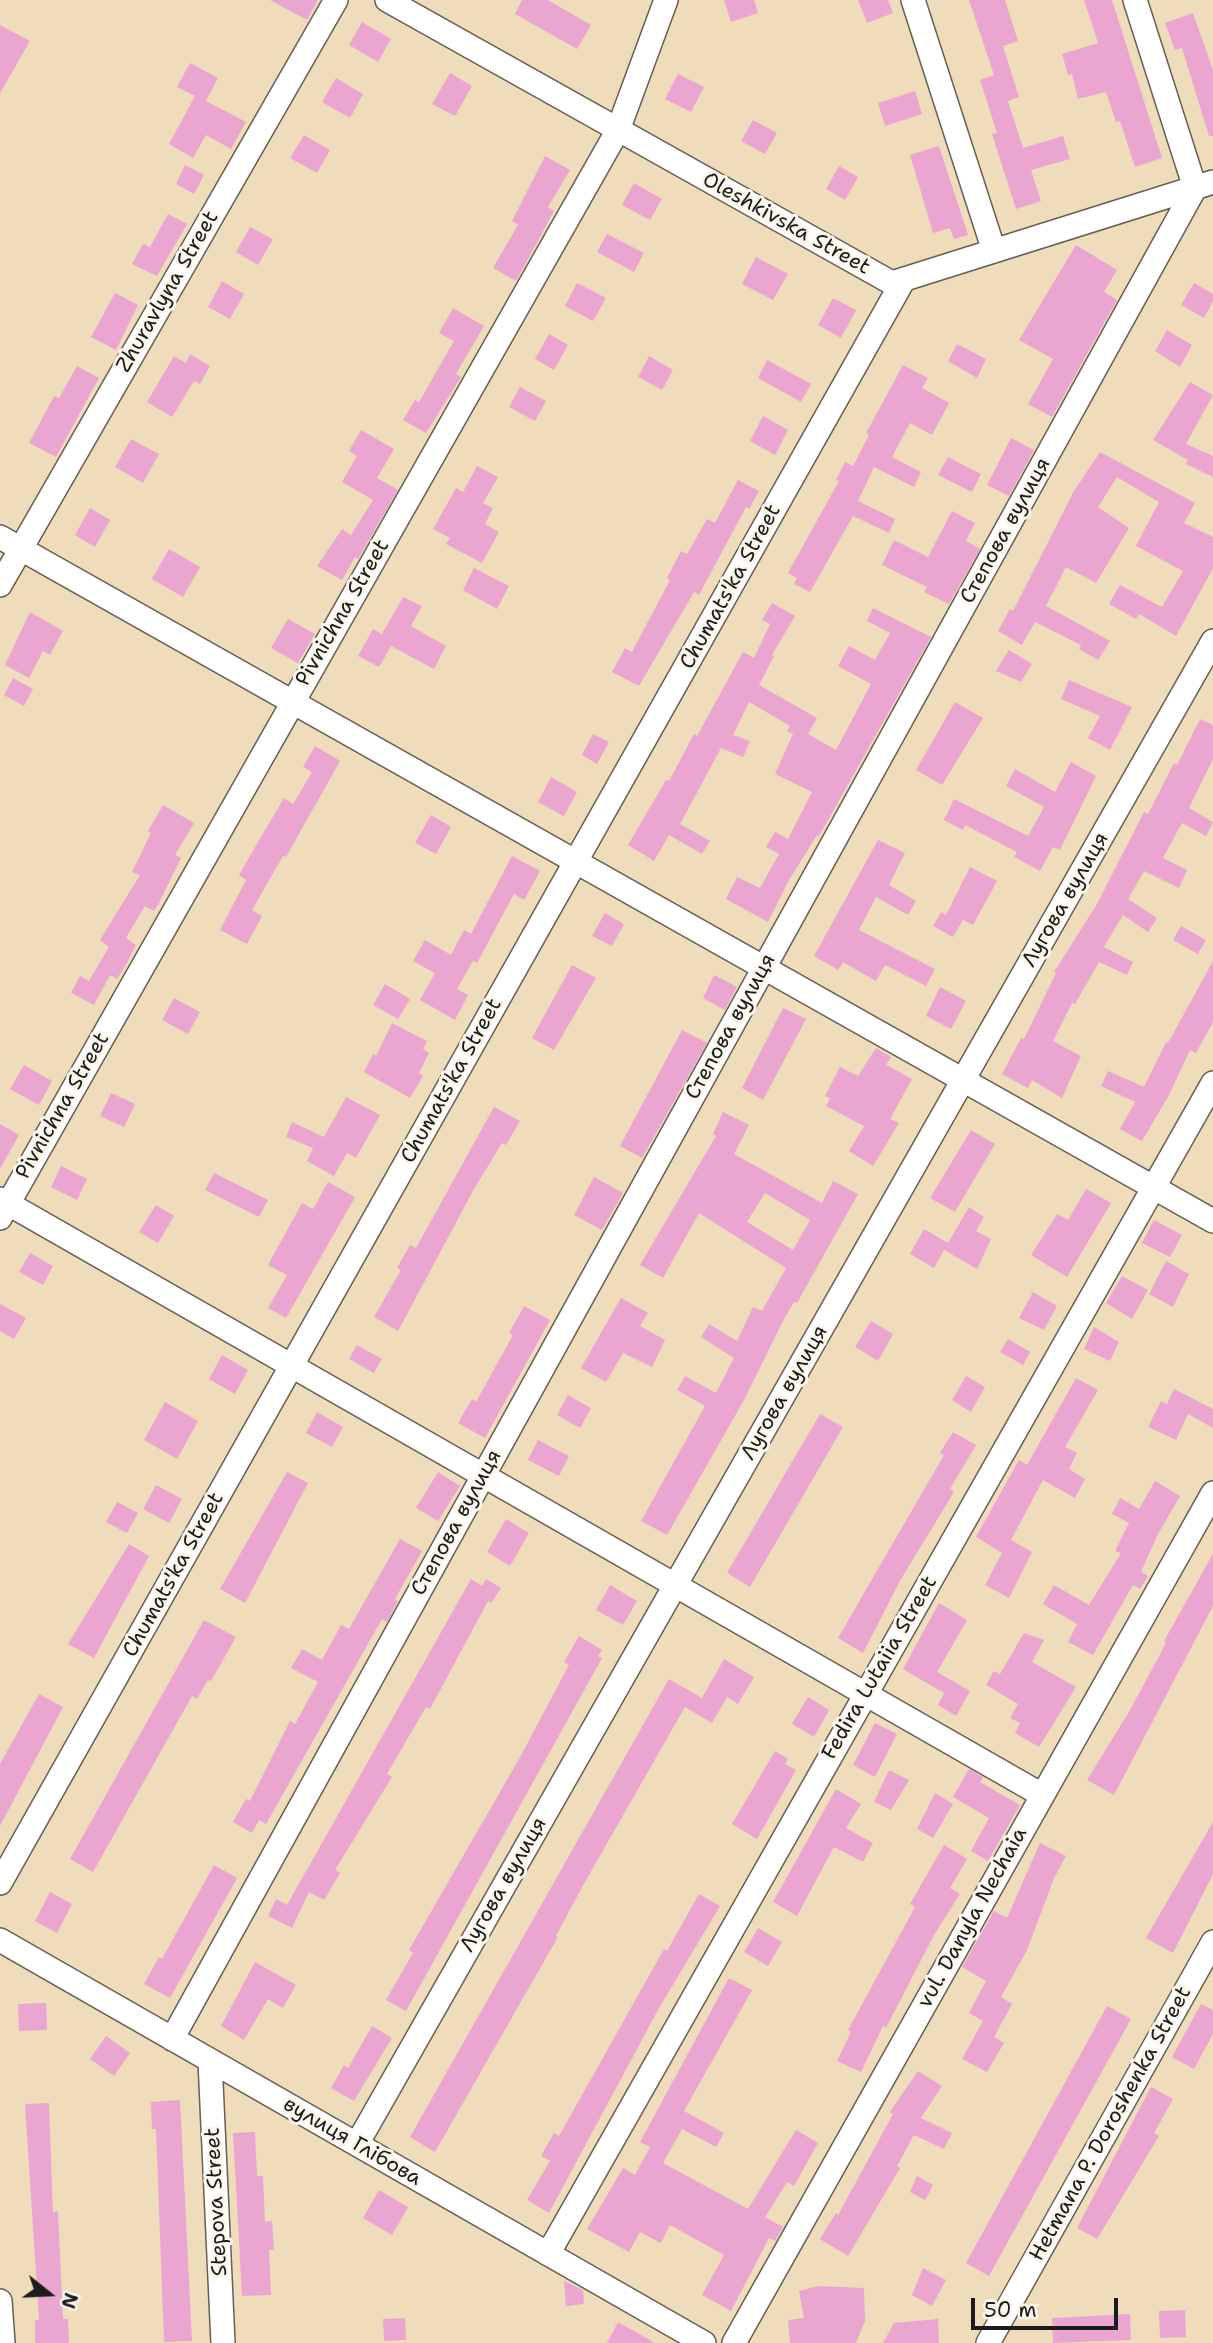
<!DOCTYPE html>
<meta charset="utf-8">
<style>
body{margin:0}
#map{position:relative;width:1213px;height:2343px;overflow:hidden;background:#efdcba;font-family:"Shantell Sans",sans-serif}
canvas{display:block}
.north{position:absolute;left:14px;top:2259px;width:70px;height:70px;-webkit-text-stroke:5px #fbf7ec;paint-order:stroke;rotate:108deg;font-size:19px;font-weight:700;line-height:28px;text-align:center;color:#1c1c1c}
.north::after{content:'';display:block;margin:auto;width:24px;height:32px;background:#1c1c1c;clip-path:polygon(50% 0,100% 100%,50% 72%,0 100%)}
.scale{position:absolute;left:971px;top:2298px;width:147px;height:32px;box-sizing:border-box;border:4px solid #1c1c1c;border-top:0;padding-left:9px;font-size:21px;line-height:24px;white-space:nowrap;color:#1c1c1c;-webkit-text-stroke:5px #fbf7ec;paint-order:stroke}
</style>
<div id="map">
<canvas width="1213" height="2343"></canvas>
<div class="north">N</div>
<div class="scale">50 m</div>
</div>
<script>
const context = document.querySelector('canvas').getContext('2d');
context.lineJoin = 'round';
function paint(path, color) { context.fillStyle = color; context.fill(path, 'evenodd'); }
function stroke(path, color, width, dash) { context.strokeStyle = color; context.lineWidth = width; context.lineCap = dash ? 'butt' : 'round'; context.setLineDash(dash || []); context.stroke(path); }
function label(font, color, halo, rows, align = 'center') {
  context.font = font + ' "Shantell Sans",sans-serif'; context.lineWidth = 6; context.setLineDash([]); context.textBaseline = 'middle'; context.strokeStyle = halo; context.fillStyle = color; for (const [text, x, y, turn = 0] of rows) {
    context.save(); context.translate(x, y); context.rotate((+turn || 0) * Math.PI / 180); context.textAlign = isNaN(turn) ? turn : align; if (halo) context.strokeText(text, 0, 0); context.fillText(text, 0, 0); context.restore();
  }
}
paint(new Path2D(`
 M270,0H318L307,20Z
 M522,0H548L591,25L577,49L515,14Z
 M724,0H754L758,13L731,22Z
 M858,0H888L893,13L867,23Z
 M969,0H1005L1018,41L1003,46L1019,97L1008,101L1023,148L1063,136L1070,159L1031,170L1041,201L1016,209L992,134L997,133L980,80L994,75Z
 M1084,0H1112L1162,158L1135,167L1120,121L1116,122L1106,92L1078,99L1072,74L1068,75L1062,54L1098,43Z
 M1193,13L1213,70V136H1209L1182,48L1175,50L1165,23Z
 M362,22L391,39L378,62L349,45Z
 M0,25L30,41L0,93Z
 M190,63L218,78L206,101L246,122L231,149L206,135L193,158L169,144L195,96L177,87Z
 M450,73L472,86L455,116L432,104Z
 M678,74L704,87L691,112L665,99Z
 M336,78L363,94L350,118L322,102Z
 M915,91L922,114L885,126L878,103Z
 M753,120L777,133L765,154L741,141Z
 M304,135L330,150L317,173L290,158Z
 M939,146L968,235L954,239L950,228L933,233L910,155Z
 M545,156L570,170L548,207L554,211L516,281L493,268L518,225L512,221Z
 M185,165L204,175L194,194L176,184Z
 M839,166L858,177L845,200L826,189Z
 M634,183L662,199L650,220L622,205Z
 M168,214L187,224L157,276L132,264L143,244L150,247Z
 M250,227L273,239L258,265L236,252Z
 M607,234L644,253L634,272L597,252Z
 M1076,245L1117,270L1104,292L1117,300L1052,417L1028,404L1053,359L1019,340Z
 M756,257L788,274L773,300L742,284Z
 M222,281L244,294L230,319L208,307Z
 M577,283L606,298L593,321L565,306Z
 M1194,283L1213,294V301L1204,318L1181,305Z
 M115,293L138,305L116,350L91,337Z
 M833,298L856,310L841,338L818,325Z
 M453,308L484,326L456,374L461,377L426,433L403,420L415,400L419,402L454,341L439,333Z
 M1167,330L1192,345L1180,367L1155,351Z
 M549,334L568,345L554,370L535,359Z
 M957,344L986,359L977,378L948,361Z
 M190,354L210,366L200,384L194,381L172,417L147,402L174,356L186,363Z
 M649,356L673,370L662,390L638,377Z
 M767,360L811,384L801,402L758,378Z
 M903,365L928,378L922,388L949,403L932,435L910,423L892,457L921,472L914,487L874,467L858,501L895,519L889,533L853,516L810,592L794,584L797,578L788,573L839,481L836,480L845,462L853,466L869,435L866,433Z
 M77,366L99,378L56,457L29,443L54,396L59,398Z
 M1190,382L1213,395L1186,444L1213,456V477L1186,464L1188,460L1153,440Z
 M520,387L546,401L535,421L509,407Z
 M763,416L788,430L775,455L750,441Z
 M361,430L394,449L377,478L398,490L358,559L355,557L342,580L317,566L342,529L351,535L373,500L342,482L357,456L349,451Z
 M1011,438L1034,450L1009,496L987,485Z
 M131,439L159,454L143,483L115,467Z
 M1100,452L1195,503L1184,523L1213,537V568L1176,636L1139,614L1136,619L1109,604L1120,585L1162,607L1183,571L1136,546L1159,502L1117,477L1098,507L1129,528L1096,583L1066,567L1046,606L1110,641L1098,660L1079,649L1081,645L1035,622L1022,645L998,631L1010,609L1013,611L1074,491Z
 M948,457L981,474L972,492L938,475Z
 M477,466L498,477L483,503L493,508L485,524L499,532L482,563L446,544L450,538L433,529L456,488L463,492Z
 M738,480L759,491L749,509L746,507L699,595L694,592L639,686L612,672L625,648L632,652L670,580L667,578L681,551L687,554L707,519L715,523Z
 M90,508L110,520L95,547L75,535Z
 M952,511L975,523L966,541L980,549L949,604L924,592L927,587L882,565L894,540L928,557Z
 M169,549L200,567L183,597L152,579Z
 M474,568L509,586L497,609L463,590Z
 M403,597L422,606L411,626L446,646L434,669L391,646L379,667L358,656L373,629L382,634Z
 M772,603L795,616L772,655L774,656L759,685L817,718L808,734L836,750L871,684L838,666L849,646L875,660L890,633L867,621L873,608L931,637L819,836L817,835L789,880L768,922L726,899L737,877L760,888L779,854L766,847L775,832L788,839L812,792L775,774L793,734L787,731L790,726L749,702L733,735L750,741L743,757L721,748L680,824L710,841L702,854L669,835L654,861L628,845L666,780L669,781L694,734L697,736L743,652L754,658L770,624L762,620Z
 M30,612L63,631L50,655L43,651L29,678L5,665Z
 M288,619L315,634L298,663L271,648Z
 M1009,650L1032,664L1021,682L996,671Z
 M13,678L33,689L24,706L4,695Z
 M1069,680L1132,707L1110,750L1088,738L1100,716L1061,699Z
 M955,702L983,718L942,785L916,770Z
 M1200,719L1213,725V759L1189,808L1213,822L1206,836L1182,823L1163,858L1187,870L1179,888L1144,871L1128,899L1157,918L1148,932L1123,915L1104,947L1133,962L1127,975L1099,962L1075,1004L1072,1003L1053,1041L1081,1056L1062,1098L1032,1080L1028,1088L1002,1074L1021,1038L1024,1039L1056,973L1054,972L1097,904L1144,812L1148,814L1174,763L1177,765Z
 M593,734L609,742L597,764L582,755Z
 M315,746L340,761L286,857L283,856L252,910L262,916L247,944L220,930L246,880L239,875L265,830L284,798L293,804L312,772L303,767Z
 M1071,762L1096,776L1060,850L1053,847L1040,871L1014,857L1017,852L965,825L963,830L944,820L954,799L1028,836L1044,807L1006,786L1015,769L1055,792Z
 M551,777L577,792L564,816L538,802Z
 M163,805L194,823L175,855L181,858L159,903L154,911L145,906L126,938L136,945L127,963L117,979L110,975L94,1005L71,993L80,976L89,981L109,947L100,940L140,875L132,872L151,833L148,831Z
 M431,815L451,827L436,854L415,843Z
 M878,840L905,853L889,885L916,901L908,915L876,897L859,930L935,969L926,986L885,965L876,981L843,962L838,970L814,956Z
 M512,856L540,871L524,900L514,894L477,963L473,961L457,989L468,995L455,1020L420,1000L435,973L413,961L425,940L451,955L464,930L471,934Z
 M970,867L997,881L973,925L963,920L953,937L933,926L941,912L946,915Z
 M605,913L624,924L612,946L592,936Z
 M1181,926L1206,940L1198,954L1173,940Z
 M1213,961V1022L1196,1053L1190,1050L1169,1095L1142,1141L1120,1129L1135,1102L1101,1086L1108,1071L1144,1087L1166,1042L1168,1043Z
 M572,965L596,978L554,1050L532,1038Z
 M714,975L737,987L725,1010L703,998Z
 M385,984L410,999L398,1019L373,1005Z
 M940,987L966,1001L951,1029L926,1016Z
 M174,998L200,1012L188,1034L162,1020Z
 M783,1008L806,1019L763,1100L742,1088Z
 M392,1023L427,1041L423,1049L429,1053L419,1073L423,1076L410,1098L364,1072L373,1054L376,1056Z
 M682,1030L707,1043L642,1158L620,1146Z
 M876,1048L891,1057L886,1065L912,1079L890,1119L899,1123L873,1166L849,1151L864,1126L826,1106L830,1098L825,1096L840,1067L858,1076Z
 M24,1065L52,1081L39,1105L10,1089Z
 M111,1093L135,1104L124,1127L100,1116Z
 M346,1097L380,1115L356,1158L347,1153L334,1176L307,1161L313,1148L286,1137L292,1122L324,1137Z
 M494,1107L520,1121L506,1145L502,1143L474,1189L398,1331L374,1317L401,1270L397,1268L410,1245L416,1248Z
 M723,1112L749,1125L734,1154L822,1203L833,1181L858,1194L797,1303L794,1302L785,1317L744,1400L667,1535L641,1521L705,1406L677,1390L685,1376L716,1393L734,1358L701,1337L709,1324L737,1341L753,1307L762,1311L786,1268L699,1213L663,1278L640,1265L716,1136L713,1134ZM765,1193L810,1220L793,1250L747,1222Z
 M0,1124L19,1135L0,1169Z
 M971,1130L995,1144L955,1212L930,1198Z
 M61,1166L87,1179L77,1200L51,1187Z
 M214,1173L268,1200L259,1217L205,1190Z
 M594,1177L623,1193L602,1230L574,1215Z
 M328,1182L355,1197L286,1318L268,1308L287,1275L268,1265L302,1203L313,1209Z
 M1086,1189L1111,1203L1067,1277L1031,1255L1057,1214L1068,1220Z
 M156,1205L174,1216L158,1243L139,1232Z
 M969,1207L984,1217L976,1231L991,1239L977,1269L944,1250L934,1268L910,1254L924,1229L948,1243Z
 M1154,1220L1182,1235L1170,1257L1142,1243Z
 M30,1253L53,1266L43,1285L19,1272Z
 M1166,1261L1189,1274L1173,1307L1149,1294Z
 M1122,1276L1148,1290L1132,1319L1106,1303Z
 M1033,1292L1057,1306L1044,1330L1019,1318Z
 M621,1298L648,1313L640,1326L665,1340L652,1367L623,1353L606,1382L581,1368Z
 M0,1304L26,1318L14,1339L0,1331Z
 M524,1306L550,1320L485,1438L458,1423L472,1399L476,1402L513,1335L509,1333Z
 M871,1321L893,1334L878,1361L855,1347Z
 M1094,1327L1119,1342L1110,1361L1084,1349Z
 M1008,1339L1030,1352L1023,1365L1000,1352Z
 M357,1345L382,1359L374,1373L349,1359Z
 M222,1355L248,1370L235,1394L209,1379Z
 M966,1376L985,1387L971,1412L952,1400Z
 M1076,1378L1098,1390L1065,1447L1077,1453L1069,1469L1085,1479L1075,1498L1043,1480L1011,1540L1032,1552L1009,1598L985,1585L1002,1553L976,1537L1019,1460L1027,1465Z
 M1174,1389L1213,1409V1428L1188,1414L1176,1440L1148,1427L1161,1401L1167,1404Z
 M568,1395L591,1408L580,1428L557,1415Z
 M165,1402L198,1421L177,1459L144,1440Z
 M317,1412L343,1427L332,1447L306,1433Z
 M820,1414L843,1427L750,1587L727,1573Z
 M953,1432L976,1445L950,1489L954,1492L901,1579L863,1653L838,1638L944,1455L940,1453Z
 M538,1440L569,1456L559,1476L528,1460Z
 M287,1472L308,1483L245,1603L220,1589Z
 M438,1472L460,1486L438,1521L416,1508Z
 M1155,1481L1180,1496L1158,1534L1141,1572L1148,1576L1140,1589L1133,1585L1093,1655L1068,1642L1077,1624L1043,1604L1054,1585L1089,1605L1121,1553L1115,1551L1129,1523L1112,1514L1120,1498L1139,1509Z
 M156,1485L182,1499L169,1523L143,1509Z
 M117,1502L138,1513L127,1533L106,1522Z
 M506,1519L529,1533L510,1566L487,1552Z
 M400,1539L422,1551L395,1599L398,1601L387,1622L382,1619L266,1824L259,1820L252,1833L233,1822L246,1799L250,1801L290,1721L295,1724L318,1682L291,1668L302,1649L322,1660L341,1625L349,1629Z
 M129,1544L149,1556L94,1658L68,1644Z
 M1213,1554V1606L1114,1795L1087,1780L1129,1712L1166,1643L1164,1641Z
 M471,1579L482,1586L486,1579L501,1588L491,1603L488,1601L430,1709L426,1707L387,1774L392,1777L335,1870L340,1873L324,1900L309,1892L292,1928L268,1916L276,1899L287,1905Z
 M610,1585L637,1601L623,1625L596,1610Z
 M939,1603L967,1620L937,1672L970,1691L956,1716L938,1705L944,1693L903,1669Z
 M204,1620L236,1637L211,1681L208,1680L197,1699L192,1696L93,1872L70,1859Z
 M1024,1633L1044,1640L1032,1662L1076,1687L1039,1747L1015,1733L1020,1723L1010,1718L1018,1704L986,1685L994,1671L1000,1674Z
 M579,1636L602,1650L598,1656L602,1658L406,2011L386,2000L413,1953L409,1950L519,1759L569,1665L564,1662Z
 M724,1659L754,1677L738,1704L727,1697L712,1723L685,1707L581,1889L556,1936L558,1937L435,2152L410,2137L669,1679L702,1698Z
 M39,1694L63,1707L0,1826V1764Z
 M808,1697L829,1710L814,1737L792,1724Z
 M875,1723L897,1734L875,1777L853,1765Z
 M775,1751L788,1759L785,1764L796,1770L757,1839L732,1824Z
 M969,1769L983,1777L980,1782L1020,1805L988,1861L971,1851L989,1818L953,1797Z
 M889,1770L909,1780L891,1810L874,1802Z
 M836,1789L861,1804L846,1828L873,1843L863,1862L834,1847L797,1916L773,1902Z
 M935,1793L953,1804L933,1838L917,1829Z
 M1213,1822V1874L1173,1953L1146,1938Z
 M1040,1843L1066,1856L1054,1878L1027,1950L1001,1997L1012,2004L994,2037L1004,2043L987,2072L962,2059L983,2021L969,2013L986,1981L962,1967L994,1911L1007,1918Z
 M944,1845L967,1859L950,1888L960,1894L934,1935L886,2028L883,2026L861,2072L837,2061L851,2032L848,2030L915,1907L910,1904Z
 M214,1865L237,1878L170,1998L144,1984L159,1957L162,1959Z
 M50,1892L72,1904L57,1933L35,1921Z
 M699,1894L720,1906L659,2008L549,2213L527,2200L550,2161L541,2156L554,2133L559,2136L664,1949L667,1951Z
 M758,1928L782,1942L768,1966L744,1952Z
 M255,1962L296,1985L283,2008L268,1999L244,2040L221,2026Z
 M729,1978L752,1990L684,2111L724,2133L716,2147L682,2129L663,2163L748,2209L796,2130L818,2143L794,2186L787,2182L765,2217L783,2227L775,2241L769,2238L731,2311L702,2295L724,2255L670,2225L661,2243L640,2232L629,2252L587,2229L623,2168L635,2175L650,2147L640,2142Z
 M46,2003L47,2030L19,2031L18,2004Z
 M1201,2004L1213,2010V2034L1194,2069L1172,2057Z
 M1107,2006L1131,2019L989,2276L966,2263Z
 M372,2026L392,2038L354,2101L331,2088L344,2065L348,2068Z
 M106,2036L130,2053L114,2076L90,2059Z
 M918,2071L942,2086L921,2118L952,2133L944,2149L914,2135L897,2166L900,2168L848,2256L820,2239L836,2213L838,2215L893,2114L890,2112Z
 M1151,2087L1173,2099L1154,2133L1159,2136L1097,2239L1077,2228Z
 M180,2100L192,2341L164,2342L156,2129H152L151,2102Z
 M49,2103L53,2212L58,2211L63,2319H68L69,2343H35V2320H39L25,2104Z
 M255,2132L257,2176H263L265,2222L272,2221L274,2250H269L271,2295L242,2296L233,2133Z
 M917,2176L933,2185L925,2200L910,2192Z
 M379,2190L408,2207L392,2235L363,2218Z
 M923,2268L946,2280L932,2306L912,2295Z
 M564,2281L583,2290L584,2304L566,2306Z
 M818,2286L864,2288L865,2321L856,2343H790L788,2320L804,2318L799,2291Z
 M1185,2310L1186,2337L1160,2338L1159,2311Z
 M1130,2314L1131,2340L1053,2343L1052,2318Z
 M405,2318L406,2340L384,2341L383,2319Z
 M938,2319L939,2343H883L894,2323Z
 M618,2322L655,2343H607Z`), '#eaa6d1');
const minor = new Path2D(`
 M387,0L892,283L1213,182
 M913,0L994,251
 M0,537L1213,1221
 M0,585L336,0
 M0,1199L1042,1795
 M0,1218L618,130L666,0
 M0,1883L904,279
 M0,1940L704,2343
 M172,2039L1195,188L1135,0
 M210,2061L223,2343
 M357,2144L1213,641
 M548,2254L1213,1083
 M0,2301L3,2343
 M734,2343L1213,1493
 M988,2343L1213,1942`);
stroke(minor, '#665f53', 26);
stroke(minor, '#fff', 23);
label('21px', '#1c1c1c', '#fbf7ec', [
 ["Oleshkivska Street",786,224,29],
 ["Zhuravlyna Street",168,292,-60],
 ["Степова вулиця",1006,531,-61],
 ["Chumats'ka Street",731,587,-61],
 ["Pivnichna Street",343,613,-60],
 ["Лугова вулиця",1066,900,-60],
 ["Степова вулиця",731,1027,-61],
 ["Chumats'ka Street",452,1081,-61],
 ["Pivnichna Street",63,1106,-60],
 ["Лугова вулиця",785,1393,-60],
 ["Степова вулиця",457,1523,-61],
 ["Chumats'ka Street",174,1575,-61],
 ["Fedira Lutaiia Street",880,1668,-60],
 ["Лугова вулиця",504,1885,-60],
 ["vul. Danyla Nechaia",973,1918,-61],
 ["Hetmana P. Doroshenka Street",1111,2124,-61],
 ["вулиця Глібова",352,2142,30],
 ["Stepova Street",217,2202,-93]
]);
</script>
